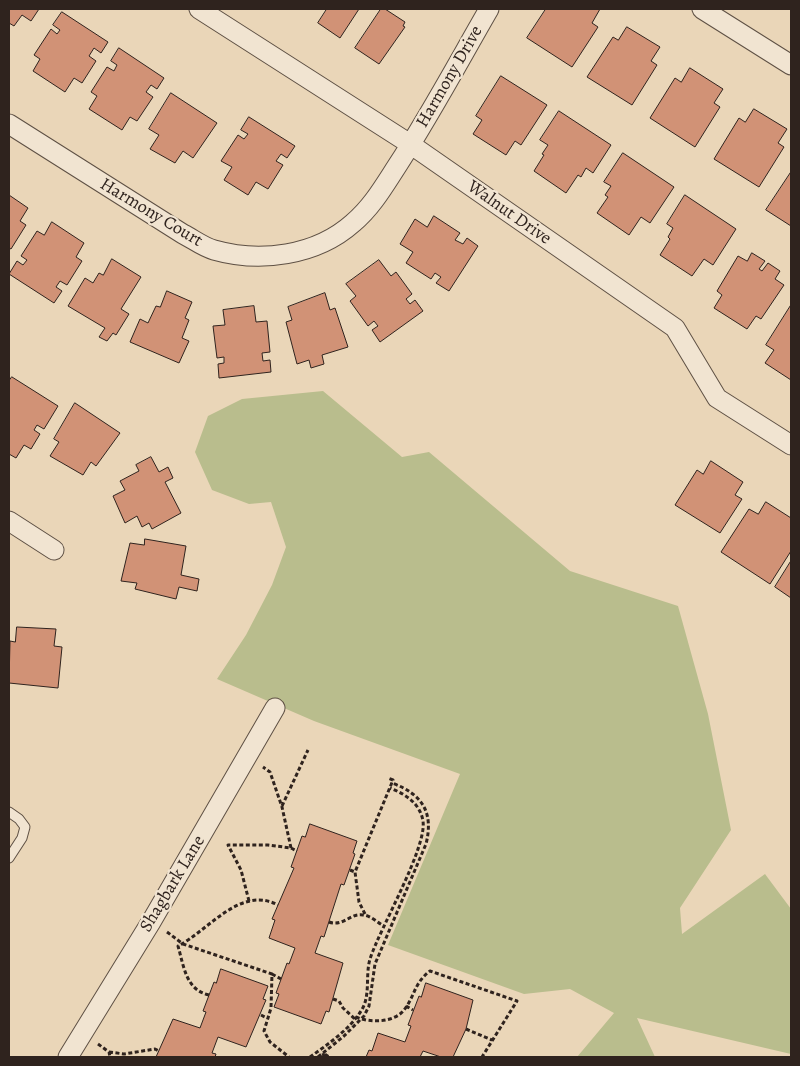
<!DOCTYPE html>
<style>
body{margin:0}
#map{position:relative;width:800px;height:1066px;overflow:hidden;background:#ead6b8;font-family:Alegreya,serif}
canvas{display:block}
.frame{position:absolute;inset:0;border:10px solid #2f231e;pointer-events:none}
</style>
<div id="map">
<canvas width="800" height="1066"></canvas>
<div class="frame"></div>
</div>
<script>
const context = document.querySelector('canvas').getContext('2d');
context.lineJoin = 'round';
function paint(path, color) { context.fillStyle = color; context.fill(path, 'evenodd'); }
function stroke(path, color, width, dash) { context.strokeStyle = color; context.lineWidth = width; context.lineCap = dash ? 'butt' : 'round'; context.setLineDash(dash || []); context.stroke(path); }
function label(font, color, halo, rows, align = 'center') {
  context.font = font + ' Alegreya,serif'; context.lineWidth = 4.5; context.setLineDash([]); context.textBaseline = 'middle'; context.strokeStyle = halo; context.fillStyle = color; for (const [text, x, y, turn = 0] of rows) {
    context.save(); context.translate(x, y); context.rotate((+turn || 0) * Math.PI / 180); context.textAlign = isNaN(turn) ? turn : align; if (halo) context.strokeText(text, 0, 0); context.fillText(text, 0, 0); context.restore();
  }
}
paint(new Path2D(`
 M323,391L402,457L429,452L570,571L678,606L708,714L731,830L680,908L682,934L765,874L791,909V1054L637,1018L655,1057H577L614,1013L570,989L524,994L388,945L460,774L314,721L217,679L246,635L272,585L286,547L271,502L249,504L212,490L195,452L208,416L242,399Z`), '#b9bd8d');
const building = new Path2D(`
 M9,9H39L31,21L22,15L14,26L9,23Z
 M327,9H359L340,38L318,23Z
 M381,9H385L405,22L403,26L405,27L379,64L355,48Z
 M546,9H600L592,23L598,27L572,67L527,38Z
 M62,12L108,42L101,53L94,48L89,56L96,61L82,83L74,78L65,92L33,71L40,59L34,55L51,29L57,34L60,30L53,25Z
 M627,27L660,47L651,61L657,65L632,105L587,77L613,37L618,40Z
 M119,48L164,78L157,89L151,85L146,92L153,97L137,121L130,117L122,130L89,109L97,96L91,92L107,67L114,71L117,65L111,61Z
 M690,68L723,89L714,103L720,107L695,147L650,118L675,78L681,82Z
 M501,76L547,105L521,145L515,141L506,155L473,134L482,120L476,116Z
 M171,93L217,123L193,158L183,151L175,163L150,149L159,135L149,129Z
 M754,109L787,129L778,143L784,147L759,187L714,159L739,118L745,122Z
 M559,111L611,145L593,173L586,168L581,177L578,175L566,193L534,171L544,155L542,154L548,145L540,140Z
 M249,117L295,146L287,158L281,154L276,161L283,165L268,189L256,182L248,195L224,180L232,167L221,161L238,135L244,139L248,134L241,130Z
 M623,153L674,187L650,223L641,217L629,235L597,213L608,197L605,195L611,186L604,182Z
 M791,172V226L766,210Z
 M9,195L28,208L20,221L26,225L11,249L9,248Z
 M685,195L736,229L713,265L704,259L692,276L660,255L670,239L668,237L673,228L667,224Z
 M434,216L460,233L455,240L463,244L467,238L478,246L449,291L436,283L441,277L435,273L431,279L406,263L413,252L400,244L415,219L427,227Z
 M52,222L84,243L76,257L82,261L67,285L60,281L56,287L62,291L54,303L9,274L17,261L23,265L27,260L21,256L37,231L44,235Z
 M752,253L765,261L759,269L762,271L768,263L780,271L775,279L784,285L761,319L756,316L747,329L714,308L722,295L717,291L738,256L747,261Z
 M112,259L141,277L121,309L129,314L116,335L113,333L107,341L99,337L105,328L68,306L85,278L93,283L99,273L103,275Z
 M379,260L391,276L396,272L412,294L406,299L410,304L415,300L423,311L380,342L372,330L378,326L374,321L368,326L350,301L356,296L346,284Z
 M167,291L192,302L185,318L189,320L182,338L189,341L179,363L130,342L140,319L148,323L156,306L160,307Z
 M325,293L330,310L335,308L348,347L322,355L324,364L311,368L309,360L297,364L286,322L292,320L288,307Z
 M791,305V380L765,363L774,350L766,345Z
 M254,306L256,322L267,321L270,352L262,353L263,361L270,360L271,372L219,378L218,364L224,363V357L217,358L213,326L225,325L223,310Z
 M12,377L58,406L44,429L37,425L34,430L40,434L31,449L24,445L16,458L9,454V381Z
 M75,403L120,433L96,466L91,462L83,475L50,456L59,442L54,439Z
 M151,457L159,472L168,467L173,478L165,482L181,513L152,529L149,523L142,527L137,516L125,523L113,496L125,490L120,481L139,471L136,465Z
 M711,461L743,482L735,495L742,499L720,533L675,505L697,470L703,474Z
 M766,502L791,518V551L770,584L721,552L749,509L758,514Z
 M145,539L186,546L181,575L199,579L197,591L179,587L176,599L135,589L137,583L121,581L130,543L144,545Z
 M791,561V598L775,587Z
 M17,627L56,629L54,646L62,647L58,688L9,683L10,641L15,642Z
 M310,824L357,841L353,853L355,854L344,885L341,884L324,937L321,936L315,953L343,963L329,1012L326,1011L321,1024L274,1007L279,994L276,993L287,963L289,964L295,948L269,938L275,920L272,919L278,905L294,868L291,867L302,836L305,837Z
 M221,969L268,986L263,999L266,1000L246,1047L218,1037L212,1053L216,1054L215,1057H156L173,1019L200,1028L206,1012L203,1011L214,982L216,983Z
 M426,983L473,1000L466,1029L453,1057H441L423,1051L420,1057H366L369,1050L372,1051L378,1033L405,1042L411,1026L408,1025L419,996L421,997Z`);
paint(building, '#d19276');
stroke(building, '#2f231e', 1);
const lane = new Path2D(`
 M9,812L19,819L25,827L22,838L9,858`);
const street = new Path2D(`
 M199,9L410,144L675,328L717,398L791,445
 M702,9L791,65
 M9,124L183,234C193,239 203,247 214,250C260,263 316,256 353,223C372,207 384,186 397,166C430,115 459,61 489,9
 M9,521L54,550
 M68,1057L151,922L275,708`);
stroke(lane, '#5e5044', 11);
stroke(street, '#5e5044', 21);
stroke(new Path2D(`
 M282,806L308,750
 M291,848L297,851
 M350,870L355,872
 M249,901L241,870L228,845H268L291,848L282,807L270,772L263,767
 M365,914L359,902L355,872L393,780L388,778
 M329,922C343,927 350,913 363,915C370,915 378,923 384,926
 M167,932L183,944L272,974L271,1008L264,1031L270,1042L289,1057
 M272,974L281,979
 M209,995C186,990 184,967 178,946C208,931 240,885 278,905
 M333,999L339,1001L343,1008L355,1019
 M406,1006L413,1010
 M261,1015L267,1018
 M356,1017C370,1023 394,1023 404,1010C415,996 414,983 430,971L517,1001L482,1057
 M466,1029L492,1040
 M98,1044L109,1052L110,1057
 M109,1052L124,1054L155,1049L159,1051
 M310,1057C327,1045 349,1030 361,1011C371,996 365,976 370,959C380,928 427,848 423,821C420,803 405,794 390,788
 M318,1057L344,1036L364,1016L369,1006L375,964L426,844C434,812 422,794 392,783
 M324,1057L323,1053L329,1057`), '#2f231e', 3, [4, 2.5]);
stroke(lane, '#f1e4d1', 9);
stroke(street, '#f1e4d1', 19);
label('18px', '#2f231e', '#f1e4d1', [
 ["Harmony Drive",450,77,-60],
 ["Harmony Court",151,213,31],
 ["Walnut Drive",509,213,35],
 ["Shagbark Lane",173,884,-59]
]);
</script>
